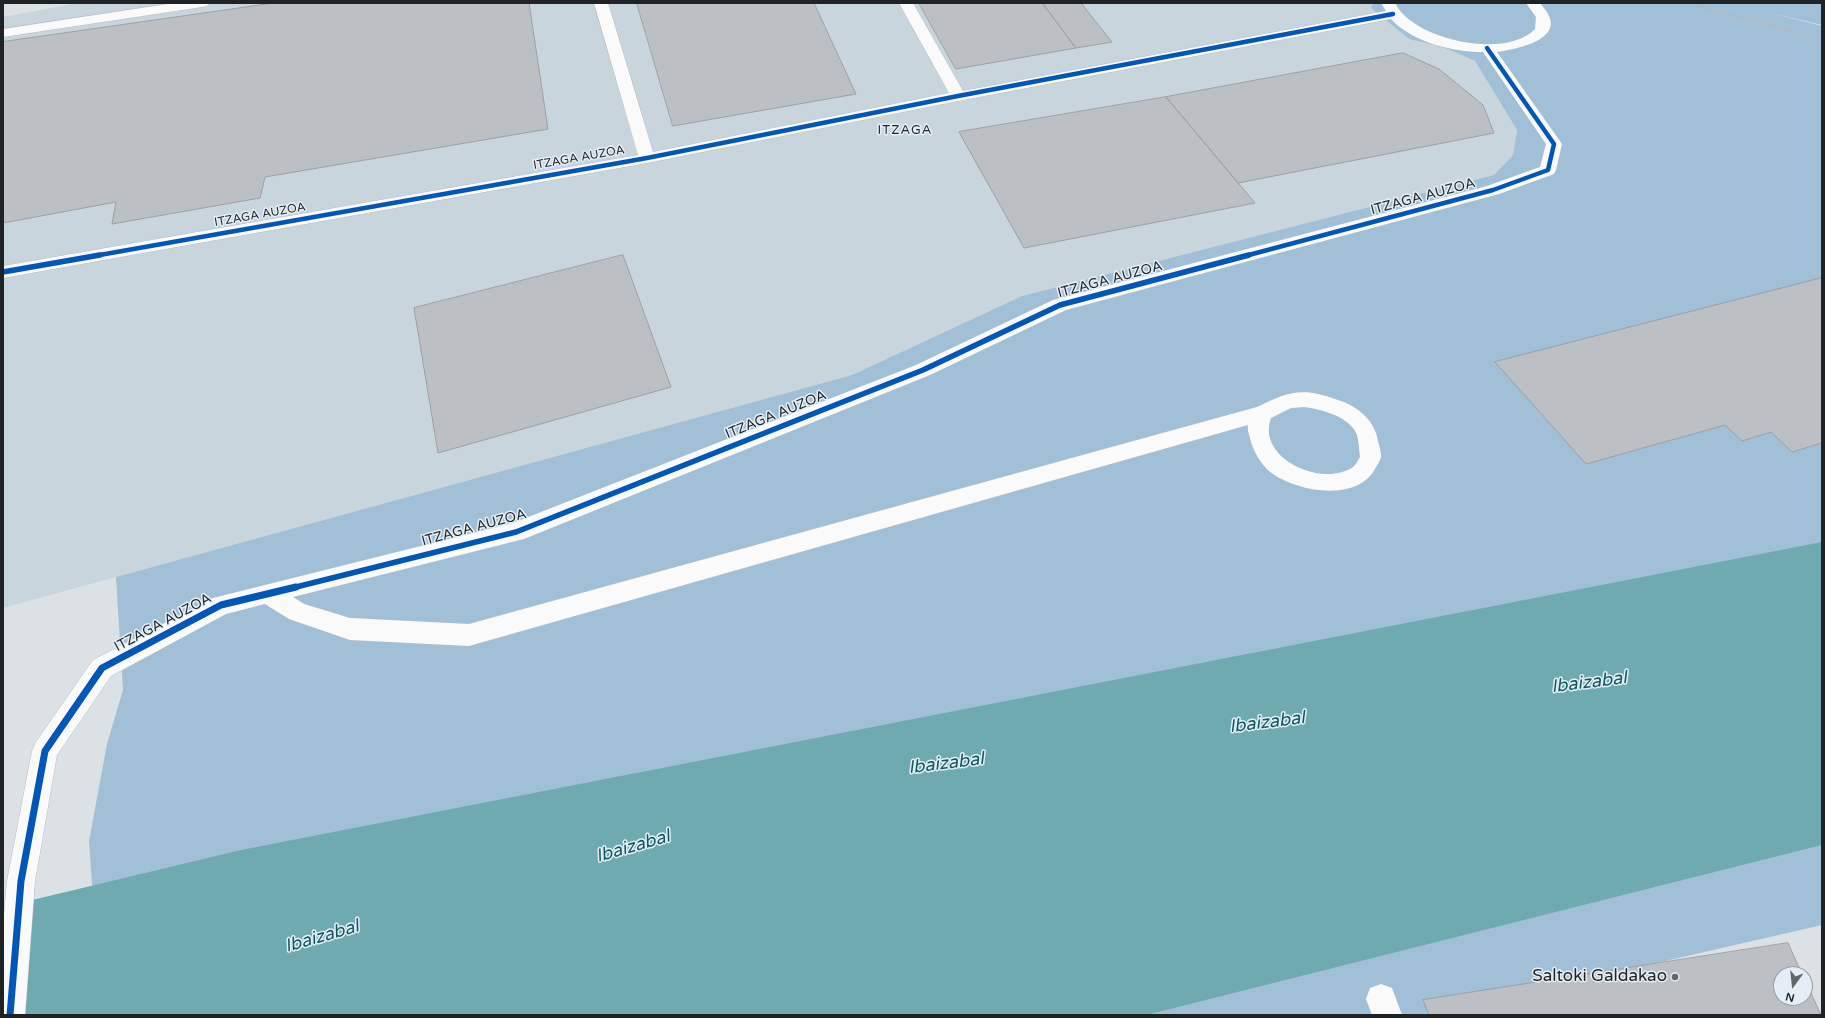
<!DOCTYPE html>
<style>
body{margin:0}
#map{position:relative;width:1825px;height:1018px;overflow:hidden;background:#dce1e5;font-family:"Varela Round",sans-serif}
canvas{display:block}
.frame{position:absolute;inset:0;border:4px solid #1f2326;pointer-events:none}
.north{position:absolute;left:1773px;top:966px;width:40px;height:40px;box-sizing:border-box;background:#e5eef6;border:1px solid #969da3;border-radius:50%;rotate:195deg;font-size:11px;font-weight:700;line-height:16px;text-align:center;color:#1f2326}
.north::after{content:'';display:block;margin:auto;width:14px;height:18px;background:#616669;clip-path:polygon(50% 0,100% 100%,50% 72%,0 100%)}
</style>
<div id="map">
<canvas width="1825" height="1018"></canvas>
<div class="frame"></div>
<div class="north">N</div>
</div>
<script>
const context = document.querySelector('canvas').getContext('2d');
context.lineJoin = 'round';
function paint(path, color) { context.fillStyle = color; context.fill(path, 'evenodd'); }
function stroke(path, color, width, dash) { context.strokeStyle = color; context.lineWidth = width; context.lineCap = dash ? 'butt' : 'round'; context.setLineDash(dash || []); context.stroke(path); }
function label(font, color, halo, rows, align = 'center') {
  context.font = font + ' "Varela Round",sans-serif'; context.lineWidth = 3; context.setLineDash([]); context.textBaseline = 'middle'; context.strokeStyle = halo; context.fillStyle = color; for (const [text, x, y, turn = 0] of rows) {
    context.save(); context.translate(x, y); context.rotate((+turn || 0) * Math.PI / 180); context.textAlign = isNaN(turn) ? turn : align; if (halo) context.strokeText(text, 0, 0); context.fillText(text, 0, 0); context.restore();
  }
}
paint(new Path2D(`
 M78,3H1373L1371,8L1443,47L1475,61L1517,130L1513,155L1494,175L1022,296L852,375L3,608V17Z`), '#c9d5dc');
paint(new Path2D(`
 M1373,3H1822V25L1767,12L1822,26V925L1430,1015H101L89,841L107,744L123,690L116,577L852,375L1022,296L1494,175L1513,155L1517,130L1475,61L1443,47L1409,39L1371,8Z`), '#a1bfd7');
paint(new Path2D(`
 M1822,542V845L1146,1015H3V907L241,850Z`), '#70aab1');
const building = new Path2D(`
 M274,3H529L548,129L265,177L260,198L112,224L116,202L3,223V42Z
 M637,3H814L856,94L673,126Z
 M919,3H1042L1076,48L956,69Z
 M1043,3H1081L1112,42L1076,48Z
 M1403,53L1439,69L1483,105L1494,133L1238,183L1166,97Z
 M1166,97L1255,203L1024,248L959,132Z
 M623,255L671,387L438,453L414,308Z
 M1822,278V443L1792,452L1771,432L1742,441L1725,425L1586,464L1495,362Z
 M1788,943L1802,974H1781V998H1805V980L1821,1015H1429L1423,1000Z`);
paint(building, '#bcbfc3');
stroke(building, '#9da1a4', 1);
const street = new Path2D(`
 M174,3H209L207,6L202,7L3,37V29Z
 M594,3H608L653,152L949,93L899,3H913L963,91L1386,11L1381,3H1395C1413,40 1506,60 1535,29L1536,17L1526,3H1540C1543,7 1547,11 1549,16C1561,41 1512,50 1497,52L1562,144L1556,170L1554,174L1499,194L1066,310L930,375L524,539L293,597L304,604L350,618L469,624L1257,407C1289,391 1303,387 1338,400C1357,406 1375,420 1378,441C1379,445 1381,451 1381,456C1381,460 1377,465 1375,469C1357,502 1299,492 1273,474C1263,467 1255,455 1251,442C1250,436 1247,431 1248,425L469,646L350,640L289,619L265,604L226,614L111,676L57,755L35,881L25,1015H3V925L7,881L32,751L36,742L93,660L213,598L513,523L916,365L1053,300L1487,186L1540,167L1546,144L1483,52C1452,52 1412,42 1391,19L958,101L647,163L3,278V266L638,155ZM1304,407C1321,409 1351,417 1357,435C1359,442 1359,450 1360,457C1358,460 1356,465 1353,467C1323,488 1256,459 1271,418L1291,408Z
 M1381,984L1392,988L1402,1015H1372L1366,999L1370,988Z`);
stroke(street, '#b9bdc0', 1);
paint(street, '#fafafb');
stroke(new Path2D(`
 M1698,6L1822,39`), '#b5b6b8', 2, [5.5, 3]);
stroke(new Path2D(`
 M94,256L647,158L958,96L1393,14
 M1245,256L1493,190L1548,170L1554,144L1487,48`), '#0057b8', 4.5);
stroke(new Path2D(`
 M3,272L100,255
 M292,588L516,532L923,370L1060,305L1249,255`), '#0057b8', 5.5);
stroke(new Path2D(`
 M10,1015L21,881L45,751L102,668L221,605L296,587`), '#0057b8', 7);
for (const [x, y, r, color] of [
 [1675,977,4,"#616669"]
]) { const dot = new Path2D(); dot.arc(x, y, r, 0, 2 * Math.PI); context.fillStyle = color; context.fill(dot); stroke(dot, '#e5eef6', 1.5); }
label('12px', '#1f2326', '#e5eef6', [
 ["ITZAGA AUZOA",579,158,-10],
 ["ITZAGA AUZOA",260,215,-10]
]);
context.letterSpacing = '1px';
label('13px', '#1f2326', '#e5eef6', [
 ["ITZAGA",905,131]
]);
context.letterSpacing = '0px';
label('14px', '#1f2326', '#e5eef6', [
 ["ITZAGA AUZOA",1423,197,-15],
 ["ITZAGA AUZOA",1110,280,-15],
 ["ITZAGA AUZOA",776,415,-22],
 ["ITZAGA AUZOA",474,528,-15],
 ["ITZAGA AUZOA",163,623,-28]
]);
label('17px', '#1f2326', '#e5eef6', [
 ["Saltoki Galdakao",1667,977]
], 'right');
label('italic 18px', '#13585f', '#e5eef6', [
 ["Ibaizabal",1589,683,-7],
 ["Ibaizabal",1267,723,-7],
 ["Ibaizabal",946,764,-7],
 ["Ibaizabal",633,847,-16],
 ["Ibaizabal",322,937,-16]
]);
</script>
